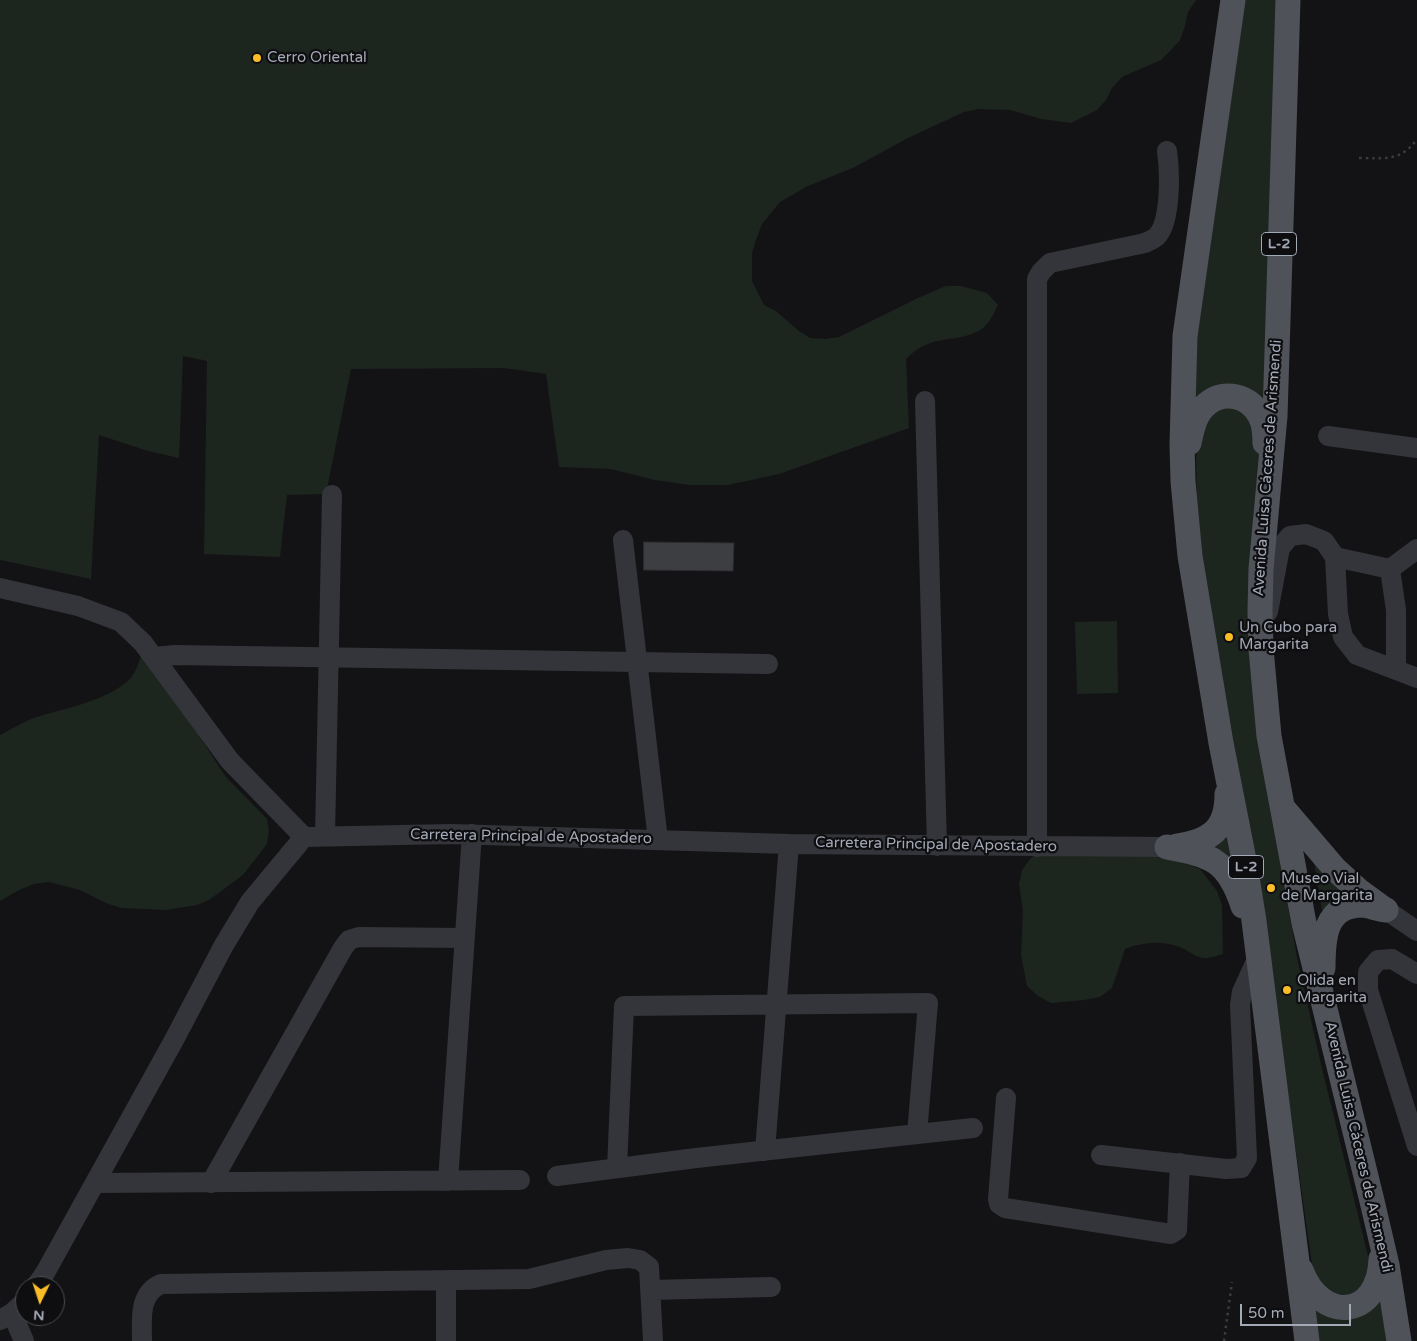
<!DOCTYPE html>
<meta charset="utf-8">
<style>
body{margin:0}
#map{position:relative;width:1417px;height:1341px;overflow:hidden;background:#131315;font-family:"Varela Round",sans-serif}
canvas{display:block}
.north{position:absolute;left:15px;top:1276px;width:50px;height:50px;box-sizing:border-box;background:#0e0e10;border:1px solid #4a4c52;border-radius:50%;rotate:184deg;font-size:14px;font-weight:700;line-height:20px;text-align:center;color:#a4a9b6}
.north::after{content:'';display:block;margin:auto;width:18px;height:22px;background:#fabd26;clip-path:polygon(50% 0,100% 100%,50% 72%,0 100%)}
.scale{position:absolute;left:1240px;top:1304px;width:111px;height:22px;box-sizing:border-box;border:2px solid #a4a9b6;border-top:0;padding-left:6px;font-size:15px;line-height:18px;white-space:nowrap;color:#a4a9b6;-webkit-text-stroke:4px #0e0e10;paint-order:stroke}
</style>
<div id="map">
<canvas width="1417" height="1341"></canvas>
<div class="north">N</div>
<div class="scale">50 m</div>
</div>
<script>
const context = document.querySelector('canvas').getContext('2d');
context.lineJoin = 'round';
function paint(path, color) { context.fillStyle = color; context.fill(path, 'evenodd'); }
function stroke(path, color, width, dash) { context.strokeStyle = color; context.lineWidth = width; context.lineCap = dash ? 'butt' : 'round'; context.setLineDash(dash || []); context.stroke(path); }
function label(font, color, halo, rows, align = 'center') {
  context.font = font + ' "Varela Round",sans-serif'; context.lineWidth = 4.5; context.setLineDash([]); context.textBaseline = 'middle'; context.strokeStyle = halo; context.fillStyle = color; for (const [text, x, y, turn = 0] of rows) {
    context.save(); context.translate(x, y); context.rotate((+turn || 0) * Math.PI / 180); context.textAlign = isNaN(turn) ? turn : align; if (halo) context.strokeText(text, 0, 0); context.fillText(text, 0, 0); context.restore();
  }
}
paint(new Path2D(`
 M0,0H1196L1188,12L1185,26L1180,40L1171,50L1161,60L1122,77L1112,88L1106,100L1097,110L1071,123L1041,119L1010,110L979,109L964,112L908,138L855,167L808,186L780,202L762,224L756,240L752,253V281L764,305L776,311L799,331L810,338L825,339L839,337L920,297L946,286H961L987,293L998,305C994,313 990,322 983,328C968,340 945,337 928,344C919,347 912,353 906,359L909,428L779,474L728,485H689L655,480L611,469L559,467L546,374L504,368L351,369L326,494L287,495L280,557L204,554L207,361L183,356L179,458L148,451L99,435L91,579L0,560Z
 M1241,0H1280L1268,402L1192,404L1193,348Z
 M1215,406L1251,411L1259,453L1253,519L1275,832L1297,957L1320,1060L1369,1260V1275L1354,1297L1333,1298L1313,1271L1282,1054L1205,586L1197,497L1196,461L1198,436Z
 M1117,621L1118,693L1077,694L1075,622Z
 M141,656L173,695L225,776L267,819L269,831L267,844L243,875L209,900L197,905L166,910L121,908L106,903L80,890L49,882L34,884L21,889L0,901V735C10,730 21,723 31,719C63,708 103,703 129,680C135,674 138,665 141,656Z
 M1227,833L1233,860L1202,846Z
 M1040,850L1164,856L1188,863L1200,869L1217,891L1222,905L1223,954C1218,955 1212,958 1207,958C1197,959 1191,952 1182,948C1163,940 1143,942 1125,949L1112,988L1100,997L1084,1000L1051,1003L1038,996L1027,986L1021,955L1023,911L1019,884L1022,870L1030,859Z
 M1313,856L1353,891L1323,916Z
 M1380,1294L1391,1341H1313L1308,1306Z`), '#1d251f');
const building = new Path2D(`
 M644,542L734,543L733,571L644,570Z`);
paint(building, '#3d3e42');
stroke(building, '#2d2d31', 1);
stroke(new Path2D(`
 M1359,158C1384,158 1401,162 1417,139
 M1224,1341L1232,1282`), '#3a3c41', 2.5, [2.5, 4]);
stroke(new Path2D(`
 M925,401L937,846
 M1328,436L1417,448
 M623,540L658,840
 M1335,557L1390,569L1417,549
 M1390,569L1396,610V669
 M0,588L78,606L121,622L143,643L230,761L304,837L451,834L789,844L1167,847
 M1268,612L1280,548L1290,536L1306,534L1324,541L1335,557L1338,614L1343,637L1357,655L1417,678
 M154,657L175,655L768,664
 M325,836L332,495
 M1037,847V279L1041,272L1050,263L1145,243C1149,241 1155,239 1158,235C1171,219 1170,171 1167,151
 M1386,910L1417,931
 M1417,974L1392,959L1378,960L1368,972V990L1417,1146
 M1006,1098L998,1199L999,1204L1005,1208L1171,1234L1177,1230L1180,1163
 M765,1151L789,844
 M1101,1155L1226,1169L1241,1168L1247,1158L1240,1005L1242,992L1258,957
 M617,1168L624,1006L928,1003L917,1134
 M557,1176L696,1158L973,1128
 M448,1181L472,834
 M95,1183L520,1180
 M211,1183L343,948L349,940L359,937L465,938
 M36,1286L45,1273L174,1040L224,945L250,902L304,837
 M651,1290L771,1287
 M12,1313L24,1341
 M0,1320L12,1313L25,1301
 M142,1341C142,1320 138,1294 161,1284L529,1279L606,1260L628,1258L640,1260L649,1267L653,1341
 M446,1341V1280`), '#34353a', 20);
stroke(new Path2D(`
 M1233,0L1185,336L1182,445L1183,481L1190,556L1221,743L1245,865L1254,921L1307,1341
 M1288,0L1275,416L1261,569L1260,611L1261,649L1269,736L1304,923L1372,1201L1387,1265L1399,1341
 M1189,443C1192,429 1195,413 1207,404C1224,389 1250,396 1260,416C1264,423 1265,435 1265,443
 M1283,808L1335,869L1358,890L1384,909
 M1177,846C1210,841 1227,830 1227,794
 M1167,847C1211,855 1228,860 1243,906
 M1323,968C1323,939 1324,905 1363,905C1370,906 1378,909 1386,910
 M1301,1270C1321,1324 1379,1319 1381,1259`), '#505259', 25);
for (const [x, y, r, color] of [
 [257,58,5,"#fabd26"],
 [1229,637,5,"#fabd26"],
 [1271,888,5,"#fabd26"],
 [1287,990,5,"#fabd26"]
]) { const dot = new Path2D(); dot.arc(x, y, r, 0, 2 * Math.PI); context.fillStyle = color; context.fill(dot); stroke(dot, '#0e0e10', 2); }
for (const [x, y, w] of [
 [1279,244,35],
 [1246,867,35]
]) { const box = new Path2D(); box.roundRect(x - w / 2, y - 11.5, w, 23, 4); context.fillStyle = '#0e0e10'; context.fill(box); stroke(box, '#a4a9b6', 1); }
label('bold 14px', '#a4a9b6', null, [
 ["L-2",1279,244],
 ["L-2",1246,867]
]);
label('15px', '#a4a9b6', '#0e0e10', [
 ["Cerro Oriental",267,58],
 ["Un Cubo para",1239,628],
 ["Margarita",1239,645],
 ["Museo Vial",1281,879],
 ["de Margarita",1281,896],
 ["Olida en",1297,981],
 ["Margarita",1297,998]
], 'left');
label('15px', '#a4a9b6', '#0e0e10', [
 ["Avenida Luisa Cáceres de Arismendi",1268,468,-86],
 ["Carretera Principal de Apostadero",531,837,1],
 ["Carretera Principal de Apostadero",936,845,1],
 ["Avenida Luisa Cáceres de Arismendi",1358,1147,77]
]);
</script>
